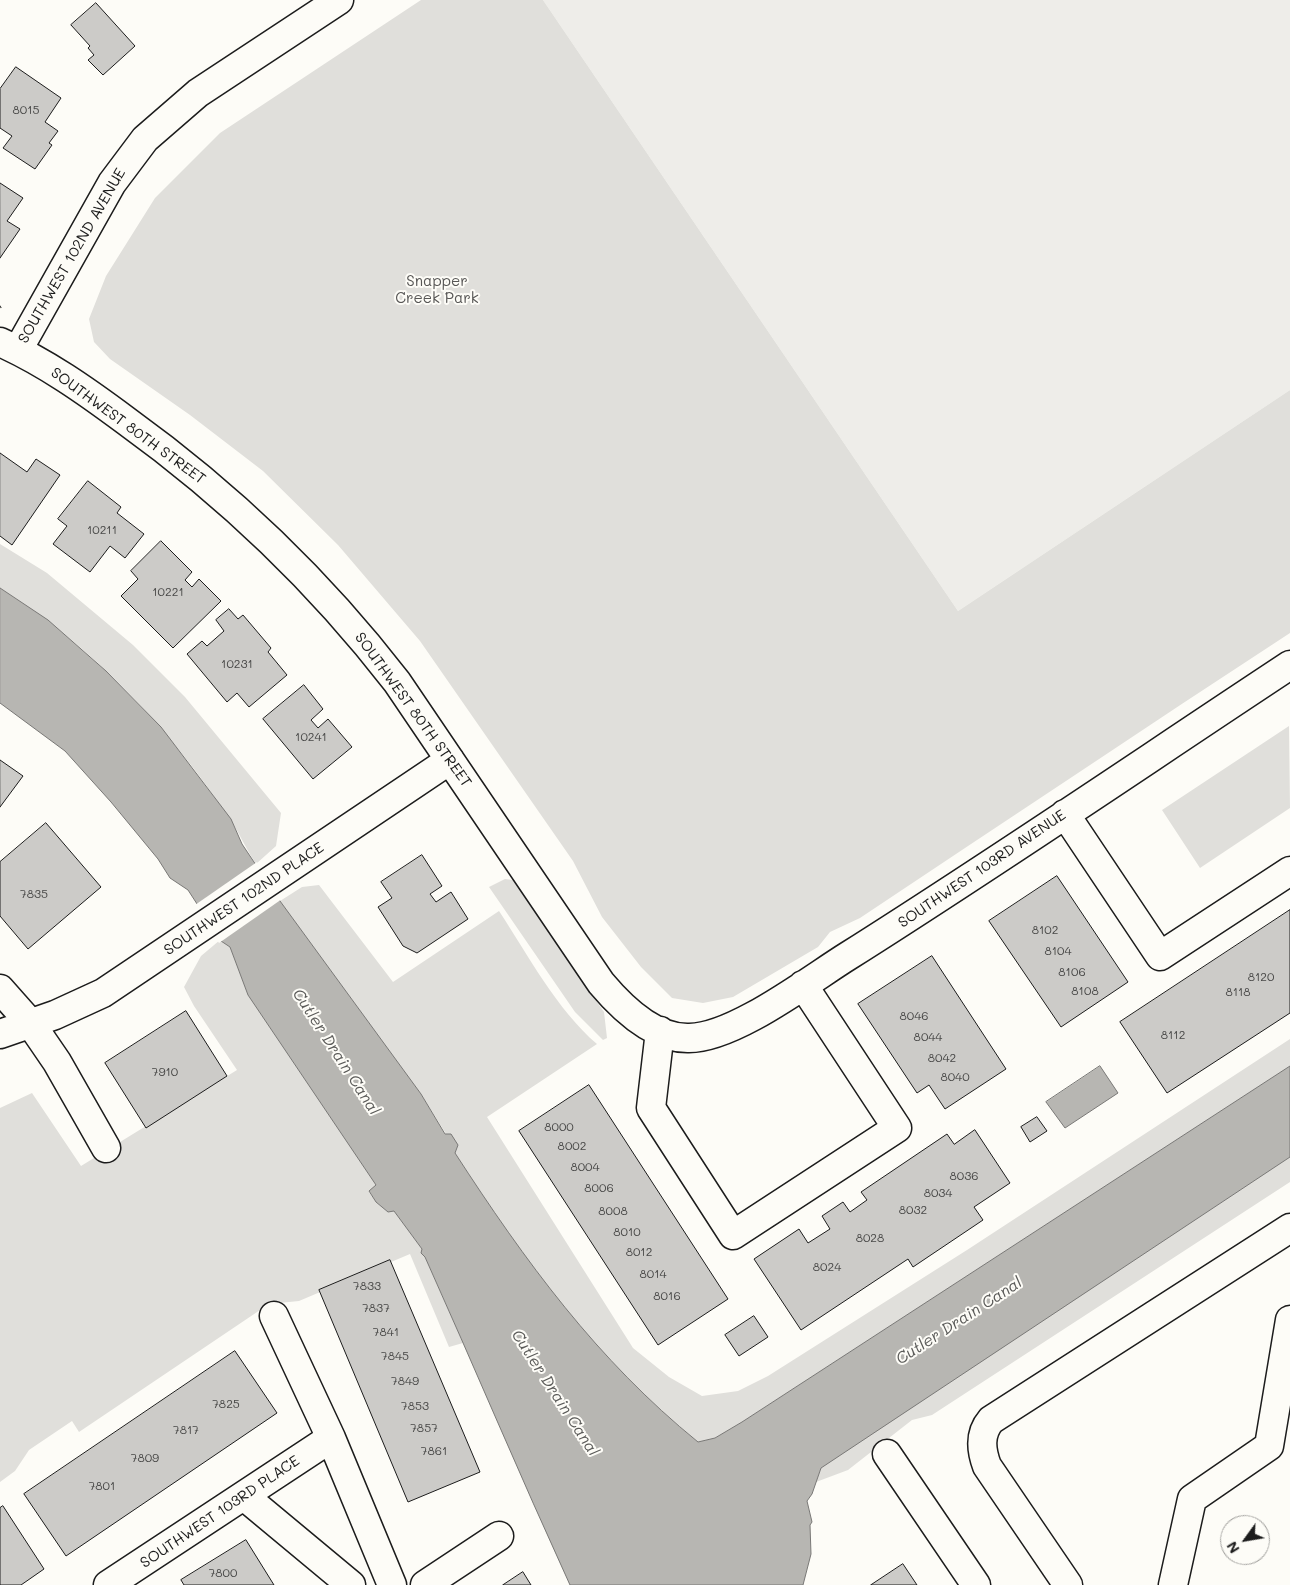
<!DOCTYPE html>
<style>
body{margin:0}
#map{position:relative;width:1290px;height:1585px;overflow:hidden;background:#fdfcf7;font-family:Mali,sans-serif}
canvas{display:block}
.north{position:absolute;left:1220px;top:1515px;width:50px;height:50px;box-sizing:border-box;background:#fdfcf7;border:1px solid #a3a29f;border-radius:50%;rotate:238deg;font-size:14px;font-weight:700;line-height:20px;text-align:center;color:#1c1c1c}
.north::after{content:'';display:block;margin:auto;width:18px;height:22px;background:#1c1c1c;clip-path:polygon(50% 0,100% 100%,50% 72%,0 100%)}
</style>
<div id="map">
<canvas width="1290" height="1585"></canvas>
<div class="north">N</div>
</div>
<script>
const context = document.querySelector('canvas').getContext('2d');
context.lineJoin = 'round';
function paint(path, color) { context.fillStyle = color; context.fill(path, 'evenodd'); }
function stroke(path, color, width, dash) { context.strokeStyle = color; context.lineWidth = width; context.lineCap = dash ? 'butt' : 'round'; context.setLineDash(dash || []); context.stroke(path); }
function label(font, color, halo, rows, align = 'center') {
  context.font = font + ' Mali,sans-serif'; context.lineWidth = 4; context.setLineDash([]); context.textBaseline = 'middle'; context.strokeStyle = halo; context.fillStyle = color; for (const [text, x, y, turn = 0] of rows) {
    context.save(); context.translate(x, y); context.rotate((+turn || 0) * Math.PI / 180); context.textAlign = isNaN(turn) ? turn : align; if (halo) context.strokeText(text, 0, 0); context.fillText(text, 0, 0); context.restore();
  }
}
paint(new Path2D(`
 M543,0H1290V390L958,611Z`), '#eeede9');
paint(new Path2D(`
 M421,0H543L958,611L1290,390V633C1146,727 1003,823 860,918L830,932L818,947L733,997L703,1003L672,998L641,967L602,917L573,861L420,641L338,545L263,471L190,415L110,359L94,342L89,319L106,276L155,198L220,133Z
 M0,544L47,573L133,645L185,697L281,813L276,846L256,864C246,849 239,832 229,818C169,728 92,646 0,588Z
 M1289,726L1290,808L1200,868L1162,810Z
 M505,879L513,880L604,1012L607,1038L603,1040L575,1012L489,887Z
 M319,885L393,982L499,911C528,955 557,1010 597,1044L487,1117L633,1348L669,1377L702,1396L738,1391L768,1376L967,1250L1290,1039V1066L742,1422L715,1438L698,1442C596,1360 525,1261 455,1153L457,1145L446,1134L421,1094L280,901L302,887Z
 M220,940L230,947L248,995L376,1185L369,1192L376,1202L388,1212L394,1211L422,1249V1253L425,1257L463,1343L449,1347L410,1254L299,1301L269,1304L79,1432L72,1421L29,1450L15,1471L0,1482V1108L32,1093L81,1166L237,1070L194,1006L184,987L201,956Z
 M1290,1157V1182L932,1415L912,1420L848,1470L816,1482L821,1468L844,1451Z`), '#e0dfdb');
const water = new Path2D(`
 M0,588L48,620L106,671L161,727L231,819L242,844L280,901L421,1094L445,1134H451L458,1145L455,1153C525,1261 597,1360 698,1442L715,1438L742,1422L1290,1066V1157L821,1468L812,1494L807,1501L812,1522L810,1525L811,1554L803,1585H570C520,1476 474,1366 425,1257L421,1253L422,1249L394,1211L388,1212L376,1202L369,1191L376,1185L248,995L230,947L221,941L188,890L170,878L158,859L111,802L65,751L0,703Z
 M1100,1066L1118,1093L1065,1128L1046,1102Z`);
paint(water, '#b7b6b2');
stroke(water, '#797876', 1);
paint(new Path2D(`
 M257,862L282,899L219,943L195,905Z`), '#fdfcf7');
const building = new Path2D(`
 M96,3L135,46L103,75L88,60L94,55L88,48L90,46L71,25Z
 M16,67L61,98L45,122L58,131L49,143L52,145L35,169L3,148L12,136L0,128V89Z
 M0,183L23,198L7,221L20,229L0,258Z
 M0,453L27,472L36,459L60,475L12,545L0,536Z
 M88,481L121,507L117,513L144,534L125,558L110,546L90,572L53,544L67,526L58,519Z
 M161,541L192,572L185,580L192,587L199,579L221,601L173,648L121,596L138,579L131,571Z
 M229,609L238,619L243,615L271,648L268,652L287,675L249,707L237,693L227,702L187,654L202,641L207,646L224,631L216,620Z
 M304,685L323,709L311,720L318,728L328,719L352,747L313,779L263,719Z
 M0,760L23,776L0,807Z
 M46,823L101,887L28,949L0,916V862Z
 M422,855L442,886L430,894L436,902L451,892L468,919L417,953L403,946L378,907L392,898L381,882Z
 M1057,876L1128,982L1061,1027L989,921Z
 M1290,910V1013L1167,1093L1120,1022Z
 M932,956L1006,1069L945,1109L929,1085L917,1093L858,1004Z
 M186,1011L227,1076L146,1128L105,1063Z
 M589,1085L728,1299L658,1345L519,1131Z
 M1037,1117L1047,1131L1030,1142L1021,1127Z
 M975,1130L1010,1183L974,1207L983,1220L913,1267L908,1259L801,1330L754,1259L799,1229L808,1243L830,1229L822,1216L843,1202L850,1212L867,1200L861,1192L947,1134L954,1144Z
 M390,1260L480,1472L408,1502L319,1290Z
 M754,1316L768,1337L739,1356L725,1335Z
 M235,1351L277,1413L66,1556L24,1494Z
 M3,1506L44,1569L21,1585H0V1508Z
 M246,1540L274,1585H184L181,1580Z
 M903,1564L917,1585H871Z
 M523,1572L531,1585H503Z`);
paint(building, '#cccbc8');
stroke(building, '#1c1c1c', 1);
const minor = new Path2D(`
 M0,342C45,362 86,391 125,420C229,495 319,581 397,682L601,983C622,1008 654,1039 689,1038C734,1038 808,981 848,956C997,862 1143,762 1290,665
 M18,350L112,183L145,139L198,93L339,0
 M1065,814L1160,956L1290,871
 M0,989L31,1024L57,1062L106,1148
 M660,1031L651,1108L733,1235L897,1128L803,985
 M0,1034L55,1015L103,993L450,760
 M274,1316L331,1438L392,1585
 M887,1454L976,1585
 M244,1496L351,1585
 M108,1585L331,1438
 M425,1585L499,1536
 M1068,1585L987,1466C981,1450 979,1434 991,1420L1290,1228
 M1173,1585L1192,1499L1269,1446L1290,1320`);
stroke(minor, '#1c1c1c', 31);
stroke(new Path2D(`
 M0,307L3,305`), '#1c1c1c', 3, [1, 4]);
stroke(minor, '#fdfcf7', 28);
label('12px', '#484847', null, [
 ["8015",26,110],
 ["10211",102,530],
 ["10221",168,592],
 ["10231",237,664],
 ["10241",311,737],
 ["7835",34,894],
 ["8102",1045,930],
 ["8104",1058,951],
 ["8106",1072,972],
 ["8120",1261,977],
 ["8108",1085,991],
 ["8118",1238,992],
 ["8046",914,1016],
 ["8112",1173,1035],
 ["8044",928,1037],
 ["8042",942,1058],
 ["7910",165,1072],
 ["8040",955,1077],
 ["8000",559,1127],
 ["8002",572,1146],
 ["8004",585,1167],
 ["8036",964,1176],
 ["8006",599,1188],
 ["8034",938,1193],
 ["8032",913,1210],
 ["8008",613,1211],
 ["8010",627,1232],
 ["8028",870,1238],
 ["8012",639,1252],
 ["8024",827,1267],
 ["8014",653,1274],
 ["7833",367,1286],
 ["8016",667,1296],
 ["7837",376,1308],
 ["7841",386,1332],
 ["7845",395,1356],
 ["7849",405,1381],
 ["7825",226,1404],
 ["7853",415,1406],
 ["7857",424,1428],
 ["7817",186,1430],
 ["7861",434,1451],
 ["7809",145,1458],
 ["7801",102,1486],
 ["7800",223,1573]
]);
label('15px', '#1c1c1c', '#fdfcf7', [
 ["SOUTHWEST 102ND AVENUE",72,256,-60],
 ["SOUTHWEST 80TH STREET",128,426,36],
 ["SOUTHWEST 80TH STREET",413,710,54],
 ["SOUTHWEST 103RD AVENUE",982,869,-34],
 ["SOUTHWEST 102ND PLACE",244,899,-34],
 ["SOUTHWEST 103RD PLACE",220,1512,-34]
]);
label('15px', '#575655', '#fdfcf7', [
 ["Snapper",437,281],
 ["Creek Park",437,298]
]);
label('italic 16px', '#5a5a58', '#fdfcf7', [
 ["Cutler Drain Canal",336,1052,57],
 ["Cutler Drain Canal",959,1321,-33],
 ["Cutler Drain Canal",555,1393,57]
]);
</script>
